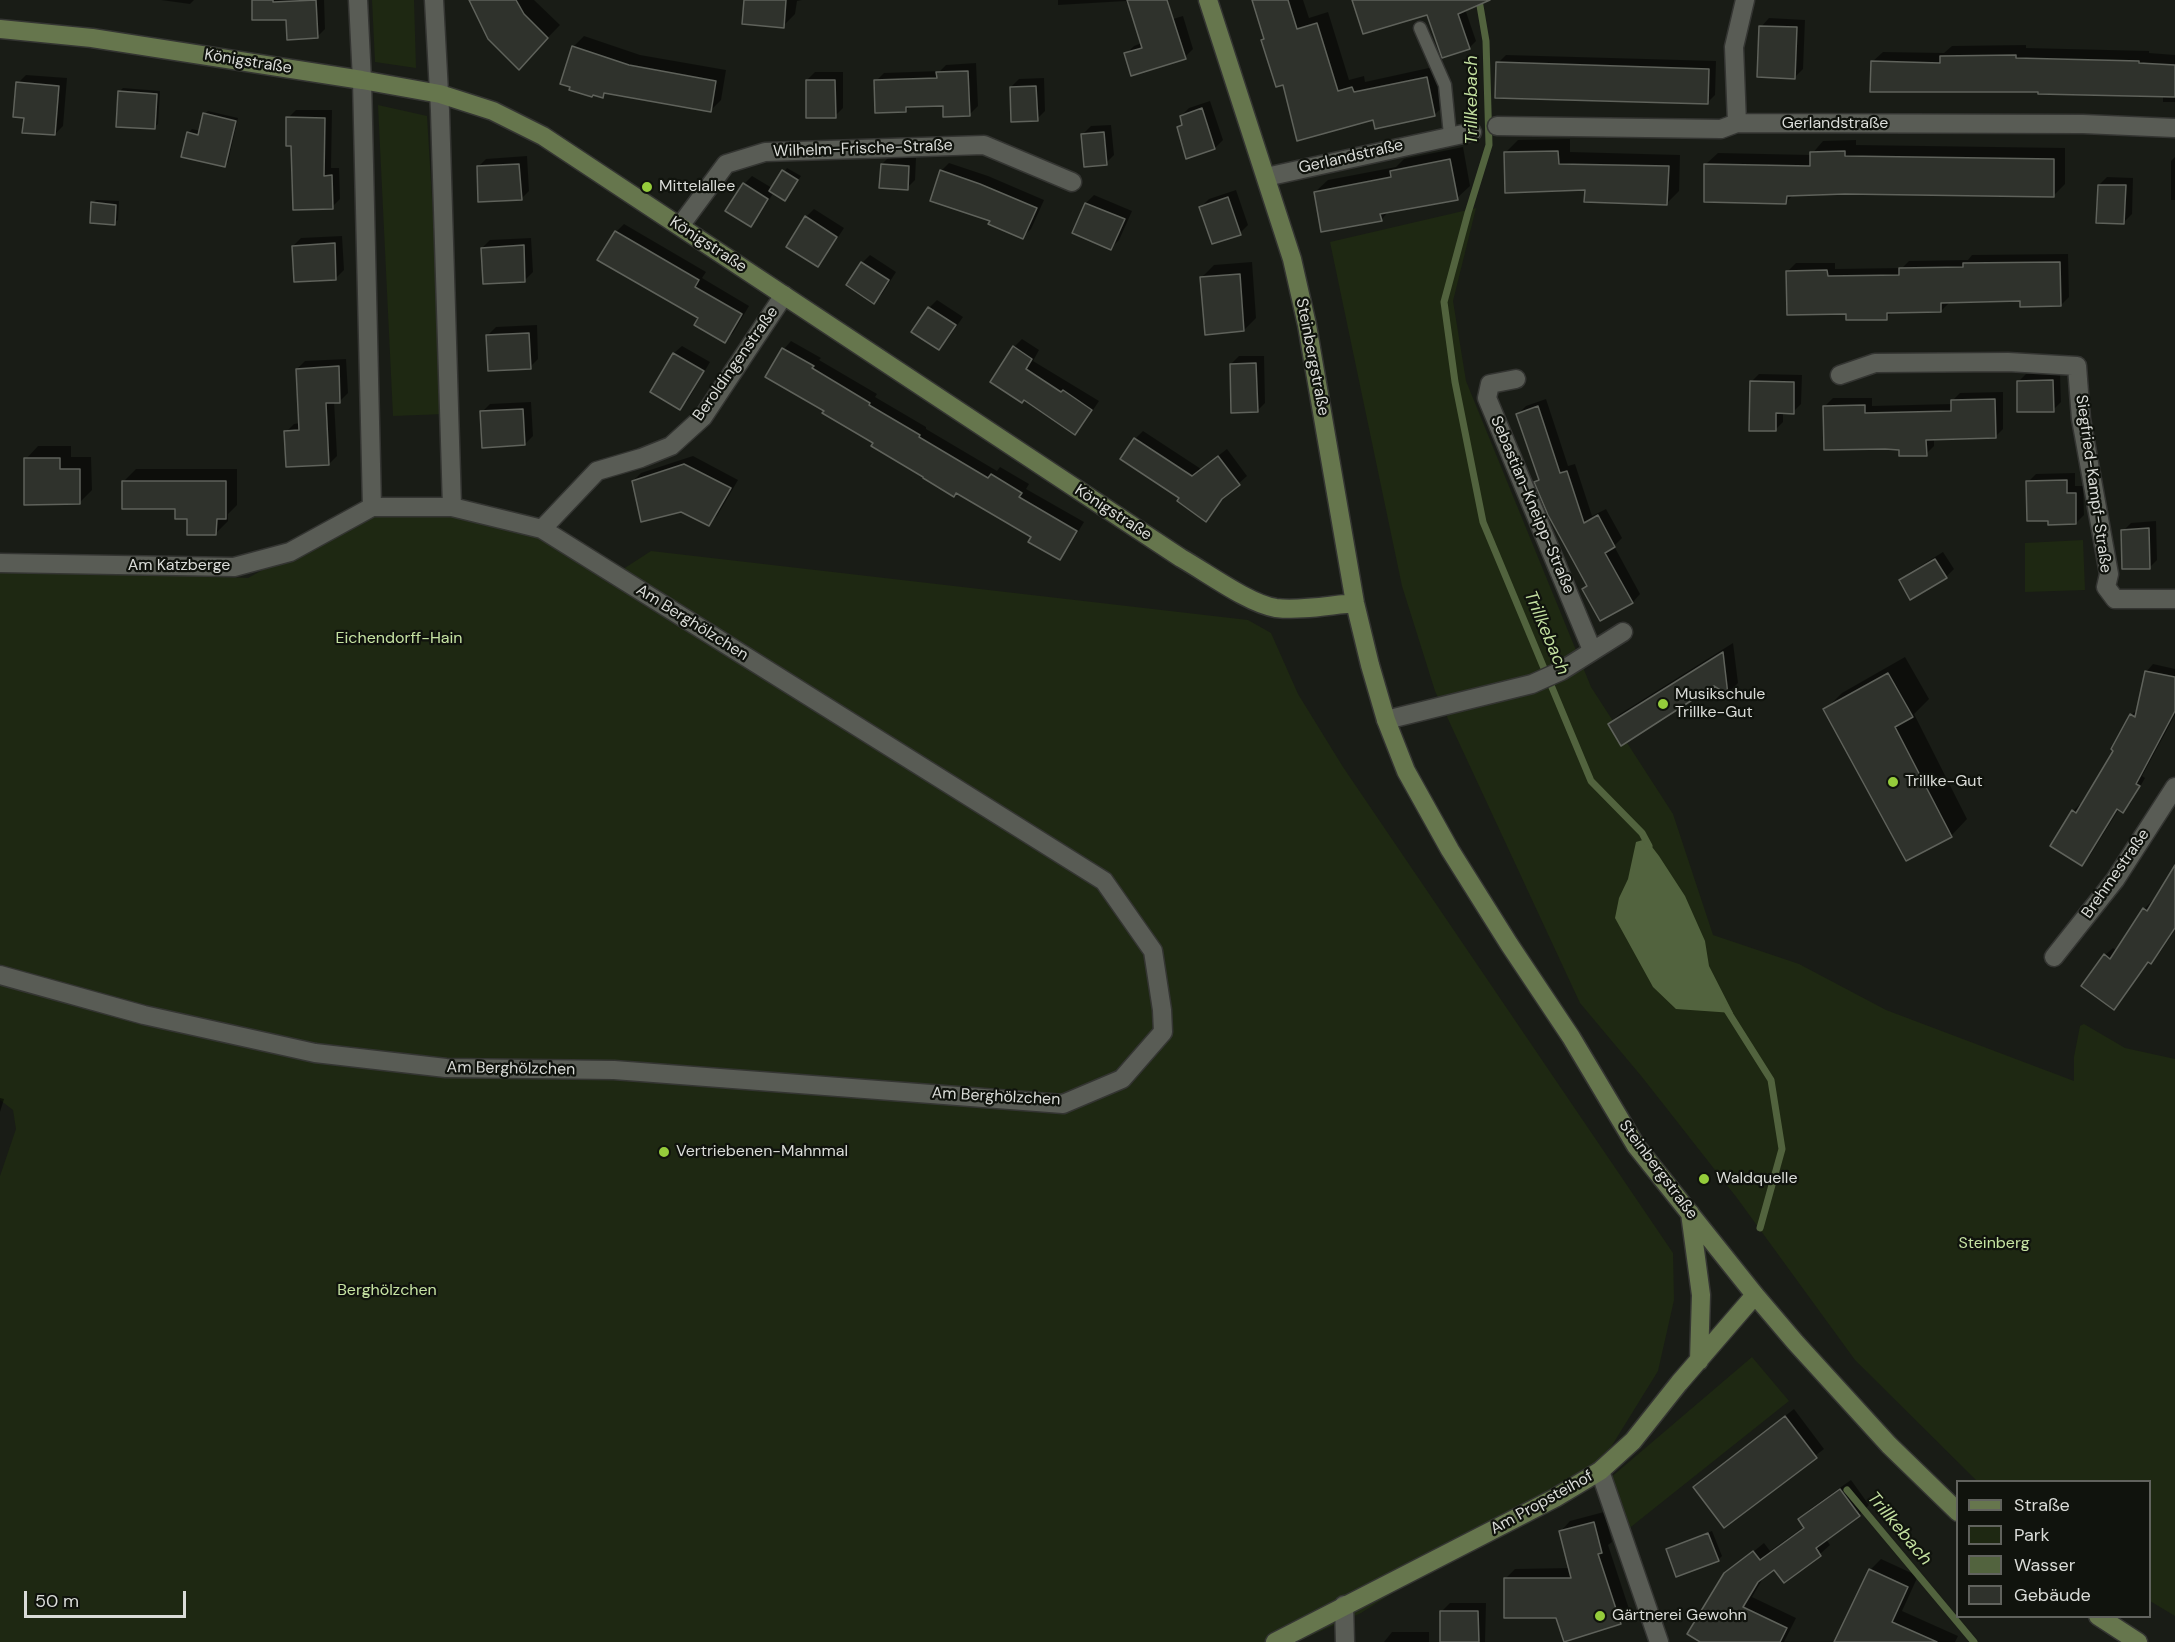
<!DOCTYPE html>
<meta charset="utf-8">
<style>
body{margin:0}
#map{position:relative;width:2175px;height:1642px;overflow:hidden;background:#191c16;font-family:"DM Sans",sans-serif}
canvas{display:block}
.legend{position:absolute;left:1956px;top:1480px;width:195px;height:138px;box-sizing:border-box;background:#10130d;border:2px solid #61635e;margin:0;padding:8px 10px;list-style:none;font-size:18px;color:#dadcd8}
.legend li{display:flex;align-items:center;gap:12px;height:30px}
.legend b{width:30px;border:2px solid #61635e}
.scale{position:absolute;left:24px;top:1591px;width:162px;height:27px;box-sizing:border-box;border:3px solid #dadcd8;border-top:0;padding-left:8px;font-size:18px;line-height:21px;white-space:nowrap;color:#dadcd8;-webkit-text-stroke:4px #10130d;paint-order:stroke}
</style>
<div id="map">
<canvas width="2175" height="1642"></canvas>
<ul class="legend">
<li><b style="height:8px;background:#66764d"></b>Straße</li>
<li><b style="height:16px;background:#1e2812"></b>Park</li>
<li><b style="height:16px;background:#52633e"></b>Wasser</li>
<li><b style="height:16px;background:#2f322c"></b>Gebäude</li>
</ul>
<div class="scale">50 m</div>
</div>
<script>
const context = document.querySelector('canvas').getContext('2d');
context.lineJoin = 'round';
function paint(path, color) { context.fillStyle = color; context.fill(path, 'evenodd'); }
function stroke(path, color, width, dash) { context.strokeStyle = color; context.lineWidth = width; context.lineCap = dash ? 'butt' : 'round'; context.setLineDash(dash || []); context.stroke(path); }
function label(font, color, halo, rows, align = 'center') {
  context.font = font + ' "DM Sans",sans-serif'; context.lineWidth = 4.5; context.setLineDash([]); context.textBaseline = 'middle'; context.strokeStyle = halo; context.fillStyle = color; for (const [text, x, y, turn = 0] of rows) {
    context.save(); context.translate(x, y); context.rotate((+turn || 0) * Math.PI / 180); context.textAlign = isNaN(turn) ? turn : align; if (halo) context.strokeText(text, 0, 0); context.fillText(text, 0, 0); context.restore();
  }
}
paint(new Path2D(`
 M372,0H414L416,68L375,62Z
 M378,105L427,116L445,414L393,416Z
 M1476,208L1453,301L1466,381L1591,687L1673,814L1713,935L1799,964L1886,1010L2074,1081V1057L2080,1026L2084,1024L2125,1048L2175,1059V1616L2150,1601V1482L1977,1481L1855,1360L1737,1198L1642,1077L1580,1003L1435,691L1402,586L1330,242Z
 M453,508L542,531L614,575L651,551L1248,620L1271,633L1298,694L1343,767L1673,1253L1674,1300L1658,1371L1603,1460L1361,1613L1297,1642H0V1176L16,1129L13,1110L0,1100V571L129,573L248,578L373,509Z
 M2083,540L2085,590L2025,592V543Z
 M1752,1357L1789,1401L1627,1530L1609,1479Z`), '#1e2812');
paint(new Path2D(`
 M1646,839L1659,856L1685,896L1705,941L1709,966L1733,1013L1676,1009L1653,987L1615,918L1619,898L1628,879L1636,842Z`), '#52633e');
paint(new Path2D(`
 M161,0H194L190,4Z
 M253,0H324L325,29L317,37Z
 M476,0H534L560,25L531,55Z
 M745,0H802L797,1L795,14L783,26Z
 M1058,0H1168L1173,19L1183,16L1193,49L1185,57L1126,54L1134,46L1142,43L1130,4H1127L1126,1L1058,5Z
 M1254,0H1303L1309,18L1328,12L1349,80L1364,76L1365,82L1438,66L1446,104L1434,115L1374,118L1284,83L1265,38Z
 M1430,0H1469L1465,9L1476,41L1469,48Z
 M1769,18L1805,20L1803,69L1795,77L1761,27Z
 M584,36L640,55L726,70L721,100L710,111L607,92L602,96L573,47Z
 M2026,45V48L2149,51V53L2175,55V102H2163V95L2039,90L1872,62L1883,52L1944,53L1952,46Z
 M1506,55L1716,61L1715,95L1707,103L1498,63Z
 M976,63L978,106L970,114L944,104L911,105L906,111L876,81L884,73L940,71L946,65Z
 M815,72H843V108L835,116L807,80Z
 M26,75L67,78L63,126L55,134L25,116L18,83Z
 M1044,78L1045,111L1037,119L1011,87L1019,79Z
 M123,88L160,91L158,124L154,127L119,92Z
 M1210,101L1223,140L1215,148L1178,127L1183,122L1181,116L1189,108Z
 M296,110H332L331,168H339L340,199L332,207L293,144L288,118Z
 M208,111L238,118L228,162L224,166L188,133L192,129L201,131L205,114Z
 M1111,125L1114,155L1106,163L1083,134L1091,126Z
 M1570,139V152L1680,155L1679,191L1667,203L1586,189L1505,153L1518,140Z
 M1856,140V145L2065,148V184L2053,196L1845,193L1793,195L1786,202L1706,164L1718,153L1811,155L1823,141Z
 M1463,147L1470,186L1457,198L1389,211L1381,220L1315,192L1328,180L1396,167L1404,159Z
 M527,156L529,191L521,199L478,167L486,159Z
 M890,156L916,158L915,180L907,188L882,164Z
 M2175,157V200H2171V161Z
 M949,163L988,176L1044,200L1031,229L1023,237L941,171Z
 M787,168L801,176L785,199L774,192L758,217L750,225L728,211L744,184L752,176L772,188Z
 M2107,177L2133,178L2132,214L2124,222L2099,185Z
 M1236,190L1248,225L1240,233L1201,207L1209,199Z
 M1094,195L1132,211L1119,240L1111,248L1074,232L1086,203Z
 M96,200L119,201L118,220L114,223L93,203Z
 M814,209L844,228L825,257L818,265L806,217Z
 M624,224L706,272L702,278L749,306L733,333L725,341L616,232Z
 M342,236L344,270L336,278L293,246L301,238Z
 M531,238L533,272L525,280L482,248L490,240Z
 M2068,254L2069,297L2061,305L2022,300L1949,303L1941,311H1893L1886,318L1847,312L1788,271L1796,263H1835V269L1902,268L1909,261L1968,260L1972,255Z
 M870,255L896,272L882,294L874,302L862,263Z
 M1252,262L1256,318L1244,330L1202,277L1214,265Z
 M937,300L963,317L947,340L939,348L913,331L929,308Z
 M537,325L538,359L530,367L488,335L496,327Z
 M1022,339L1039,350L1033,361L1099,401L1083,425L1075,433L1025,398L1014,347Z
 M791,341L821,358L819,360L877,394L875,397L926,427V429L997,471L1000,467L1029,484L1026,489L1084,522L1067,550L1060,558L1033,537L767,376L784,349Z
 M682,346L710,362L688,400L680,408L652,391L674,353Z
 M1239,356H1264L1265,403L1257,411L1231,364Z
 M346,359L348,393L340,401H334L337,456L329,464L286,432L294,424L300,423L297,369L305,361Z
 M2060,373L2061,402L2053,410L2018,382L2026,374Z
 M1759,374L1802,375L1801,404L1793,412H1783V422L1775,430L1751,382Z
 M2003,392V429L1995,437L1934,438V446L1926,454L1900,448L1825,406L1833,398H1872V406L1952,404V401L1960,393Z
 M1546,399L1568,466L1575,464L1592,516L1606,509L1622,538L1614,546L1640,594L1633,602L1601,619L1588,585L1536,482L1540,478L1518,414L1526,406Z
 M531,402L533,436L525,444L482,412L490,404Z
 M1143,431L1201,469L1227,449L1247,476L1227,494L1206,520L1181,498L1135,439Z
 M38,446H71V457H91L92,490L79,503L26,459Z
 M693,456L738,480L717,516L709,524L633,481L641,473Z
 M136,469H237V505L228,514V521L216,533L188,518L176,507L124,481Z
 M2075,473V486H2083L2084,515L2076,523L2028,482L2036,474Z
 M2156,521L2157,560L2149,568L2123,531L2131,523Z
 M1943,552L1954,569L1946,577L1901,580L1909,573Z
 M1733,643L1738,683L1728,693L1714,684L1609,724L1620,714Z
 M1905,657L1929,699L1914,714L1967,819L1951,836L1825,710L1842,693Z
 M2153,664L2175,669V715L2142,776L2145,778L2130,804L2123,811L2119,809L2089,857L2082,864L2073,811L2080,804L2082,806L2115,750L2131,715L2139,708L2146,672Z
 M2175,868V930L2159,954L2151,962L2150,961L2114,1008L2105,955L2113,948L2117,951L2144,909L2152,901L2154,902Z
 M0,1098L4,1099L0,1112Z
 M1794,1409L1824,1449L1724,1526L1695,1487Z
 M1851,1480L1869,1505L1859,1515L1826,1539L1830,1545L1820,1554L1784,1581L1775,1568L1765,1575L1752,1597L1796,1618L1784,1642H1702L1726,1574L1764,1543L1770,1551L1805,1526L1800,1519L1810,1509Z
 M1604,1512L1612,1542L1608,1545L1630,1612L1620,1622L1505,1579L1515,1569L1570,1568L1560,1532L1570,1521Z
 M1712,1531L1722,1556L1718,1560L1667,1550L1671,1546Z
 M1881,1559L1918,1576L1902,1611L1958,1636L1955,1642H1836L1870,1570Z
 M1450,1603H1486L1485,1642H1442V1611Z
 M1392,1632H1429V1642H1384Z`), '#0007');
stroke(new Path2D(`
 M1479,0L1486,41L1489,145L1468,213L1444,302L1455,382L1483,522L1591,781L1642,833L1649,846
 M1725,1007L1771,1080L1782,1149L1760,1228
 M1847,1490L1974,1642`), '#52633e', 7);
const building = new Path2D(`
 M252,0H273V2L316,0L318,38L287,40L286,20H252Z
 M469,0H516L524,14L548,38L519,70L488,39Z
 M744,0H786L784,28L742,24Z
 M1127,0H1167L1186,59L1131,76L1124,53L1142,48Z
 M1252,0H1288L1297,29L1317,23L1338,91L1352,87L1354,92L1427,77L1435,116L1375,129L1373,120L1297,141L1283,85L1276,87L1261,40L1264,39Z
 M1352,0H1490L1458,14L1470,49L1442,58L1427,15L1363,34Z
 M1759,26L1797,27L1795,79L1757,77Z
 M572,46L629,65L716,81L711,112L604,93L603,98L593,95L592,97L569,90L570,87L560,84Z
 M2016,55V58L2139,61V63L2175,65V97L2038,94V92H1870L1871,61L1940,63V56Z
 M1496,62L1709,69L1708,104L1495,98Z
 M968,71L970,116L943,117V106L906,107V112L875,113L874,80L937,78L936,72Z
 M806,80H835L836,118H806Z
 M16,82L59,86L55,135L22,133L24,118L13,117Z
 M1036,86L1038,121L1011,122L1010,87Z
 M118,91L157,94L155,129L116,127Z
 M1202,108L1215,149L1186,159L1177,127L1182,125L1180,116Z
 M203,113L236,121L225,167L181,157L187,132L198,135Z
 M286,117L325,118L324,176L332,175L333,209L293,210L291,146H286Z
 M1104,132L1107,165L1084,167L1081,134Z
 M1558,151L1559,164L1669,166L1667,205L1584,202L1585,190L1505,193L1504,152Z
 M1845,151V156L2054,159V197L1845,194L1787,196L1786,204L1704,202V164L1810,166V152Z
 M1450,159L1458,200L1380,214L1382,221L1321,232L1314,192L1391,177L1390,171Z
 M519,164L522,200L478,202L477,166Z
 M881,164L909,166L908,190L879,188Z
 M782,170L798,180L785,201L769,191Z
 M940,170L980,184L1037,208L1023,239L988,224L990,221L930,201Z
 M743,183L768,199L751,227L725,211Z
 M2098,185H2126L2124,224L2096,223Z
 M1228,197L1241,235L1212,244L1199,207Z
 M91,202L116,205L115,225L90,223Z
 M1085,203L1125,219L1111,250L1072,233Z
 M805,216L837,237L818,267L786,247Z
 M615,231L699,280L695,287L742,314L725,343L694,325L698,318L597,260Z
 M335,243L336,280L294,282L292,246Z
 M524,245L525,282L483,284L481,248Z
 M861,262L889,280L874,304L846,285Z
 M2060,262L2061,306L2020,307V301L1941,303V312L1887,313V320H1846V314L1787,315L1786,271L1827,270L1828,276L1899,275V268L1963,267V263Z
 M1240,274L1244,331L1205,335L1200,277Z
 M928,307L956,325L939,350L911,332Z
 M529,333L531,369L488,371L486,335Z
 M1013,346L1032,359L1026,369L1061,392L1063,390L1092,410L1075,435L1024,400L1022,403L990,382Z
 M782,348L814,366L812,368L870,403L869,405L920,435L919,437L988,478L991,474L1022,493L1019,497L1077,531L1060,560L1028,542L1031,537L956,493L954,497L923,478V477L871,446L873,443L822,413L824,411L765,377Z
 M673,353L704,371L680,410L650,392Z
 M1256,363L1258,412L1231,413L1230,364Z
 M339,366L340,403H326L329,465L286,467L284,431L299,430L296,369Z
 M2053,380L2054,412H2017V381Z
 M1750,381L1794,382V414L1776,413V431H1749Z
 M1995,399L1996,438L1926,440L1927,456H1899V450L1885,449L1824,450L1823,406L1865,405V413L1951,411V400Z
 M1538,406L1560,473L1567,471L1584,523L1598,515L1615,547L1605,553L1633,603L1600,621L1582,589L1587,586L1548,515L1534,482L1539,480L1516,414Z
 M523,409L525,445L482,448L480,411Z
 M1134,438L1192,476L1218,456L1240,485L1222,499L1206,522L1177,501L1179,498L1120,459Z
 M24,458H60V469H80V504L24,505Z
 M684,464L731,488L709,526L681,512L641,522L632,481Z
 M2067,480V493H2076V524L2048,525V521H2027L2026,481Z
 M122,481H226V519H217L216,535H187V519H175V509H122Z
 M2149,528L2150,569H2122L2121,530Z
 M1935,559L1947,578L1910,600L1899,580Z
 M1723,652L1728,695L1714,686L1621,746L1608,724Z
 M2145,671L2175,677V711L2136,784L2140,786L2123,813L2117,809L2082,866L2050,846L2072,810L2076,813L2113,751L2111,749L2130,714L2135,717Z
 M1888,673L1913,717L1895,727L1952,837L1906,861L1823,709Z
 M2175,865V928L2151,964L2148,962L2114,1010L2081,986L2104,954L2110,959L2143,908L2147,911Z
 M1785,1416L1817,1458L1724,1528L1693,1487Z
 M1840,1489L1860,1516L1816,1548L1821,1556L1784,1583L1774,1570L1758,1582L1743,1607L1787,1628L1780,1642H1700L1687,1634L1724,1573L1753,1551L1760,1560L1804,1528L1798,1519Z
 M1594,1522L1602,1553L1598,1554L1621,1624L1564,1642L1556,1618H1504V1578H1571L1559,1531Z
 M1708,1533L1719,1561L1676,1577L1666,1549Z
 M1869,1569L1908,1587L1892,1622L1937,1642H1834Z
 M1440,1611H1478L1479,1642H1440Z`);
paint(building, '#2f322c');
stroke(building, '#5f625b', 1.5);
const lane = new Path2D(`
 M1420,28L1445,85L1450,135`);
const street = new Path2D(`
 M358,0L362,80L372,507
 M434,0L440,111L452,507
 M1737,123L1734,47L1745,0
 M1497,126L1721,129L1737,123L2083,124L2175,128
 M1266,177L1472,132
 M680,226L726,164L765,152L984,145L1072,182
 M1840,375L1875,363L2008,362L2077,366L2081,419L2109,574L2106,587L2115,599H2175
 M1516,379L1490,384L1487,398L1592,650
 M542,529L597,471L641,458L671,446L703,417L784,295
 M0,563L234,567L290,552L372,507H452L542,529L1104,881L1153,951L1162,1010L1163,1032L1122,1079L1063,1104L614,1070L446,1068L315,1053L144,1015L0,975
 M1386,720L1532,684L1561,671L1623,632
 M2054,957L2115,880L2175,787
 M1600,1471L1659,1642
 M1344,1605L1345,1642`);
const secondary = new Path2D(`
 M1208,0L1292,259L1307,325L1355,603L1370,665L1386,720L1406,771L1450,850L1509,944L1571,1037L1636,1146L1755,1295L1795,1342L1889,1445L1958,1512
 M0,29L92,38L362,80L440,94L493,111L543,136L1181,558C1206,572 1249,604 1276,608C1301,611 1330,605 1355,603
 M1690,1213L1701,1295L1699,1361
 M2098,1616L2138,1642
 M1275,1642L1555,1498L1600,1471L1633,1441L1679,1383L1755,1295`);
stroke(lane, '#343532', 15);
stroke(street, '#343532', 21);
stroke(secondary, '#343532', 21);
stroke(lane, '#595c55', 12);
stroke(street, '#595c55', 18);
stroke(secondary, '#66764d', 18);
for (const [x, y, r, color] of [
 [647,187,6,"#95cc3b"],
 [1663,704,6,"#95cc3b"],
 [1893,782,6,"#95cc3b"],
 [664,1152,6,"#95cc3b"],
 [1704,1179,6,"#95cc3b"],
 [1600,1616,6,"#95cc3b"]
]) { const dot = new Path2D(); dot.arc(x, y, r, 0, 2 * Math.PI); context.fillStyle = color; context.fill(dot); stroke(dot, '#10130d', 2); }
label('16px', '#dadcd8', '#10130d', [
 ["Königstraße",248,62,9],
 ["Gerlandstraße",1835,124],
 ["Wilhelm-Frische-Straße",863,149,-2],
 ["Gerlandstraße",1351,157,-13],
 ["Königstraße",708,245,33],
 ["Steinbergstraße",1312,357,79],
 ["Beroldingenstraße",736,364,-55],
 ["Siegfried-Kampf-Straße",2093,484,82],
 ["Sebastian-Kneipp-Straße",1532,505,67],
 ["Königstraße",1113,513,33],
 ["Am Katzberge",179,566],
 ["Am Berghölzchen",692,623,32],
 ["Brehmestraße",2116,874,-55],
 ["Am Berghölzchen",511,1069,1],
 ["Am Berghölzchen",996,1097,3],
 ["Steinbergstraße",1658,1170,53],
 ["Am Propsteihof",1542,1503,-29]
]);
label('16px', '#dadcd8', '#10130d', [
 ["Mittelallee",659,187],
 ["Musikschule",1675,695],
 ["Trillke-Gut",1675,713],
 ["Trillke-Gut",1905,782],
 ["Vertriebenen-Mahnmal",676,1152],
 ["Waldquelle",1716,1179],
 ["Gärtnerei Gewohn",1612,1616]
], 'left');
label('16px', '#c6e3a3', '#10130d', [
 ["Eichendorff-Hain",399,639],
 ["Steinberg",1994,1244],
 ["Berghölzchen",387,1291]
]);
label('italic 18px', '#c2df9f', '#10130d', [
 ["Trillkebach",1472,100,-90],
 ["Trillkebach",1546,633,67],
 ["Trillkebach",1899,1529,50]
]);
</script>
